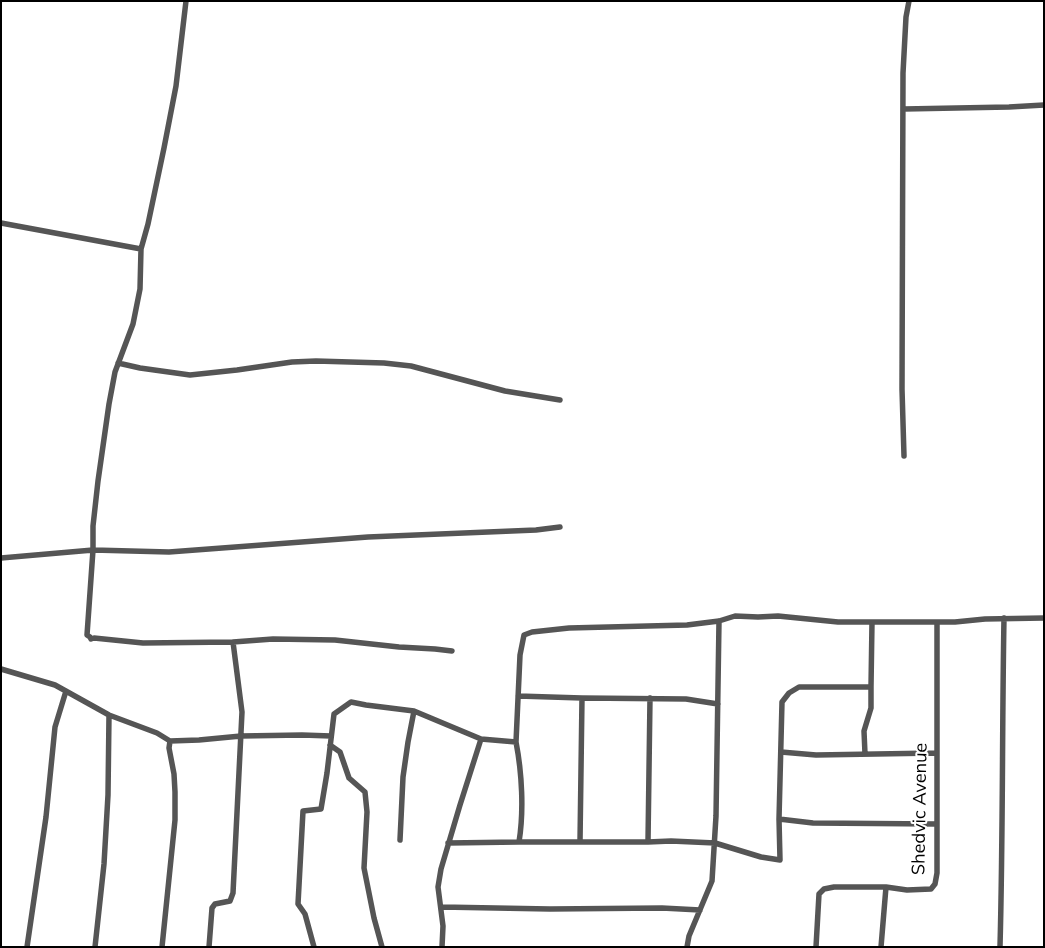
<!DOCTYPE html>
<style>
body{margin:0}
#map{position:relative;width:1045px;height:948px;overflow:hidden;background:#fff;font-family:Mulish,sans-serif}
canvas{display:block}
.frame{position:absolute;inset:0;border:2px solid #000;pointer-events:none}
</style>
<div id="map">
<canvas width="1045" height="948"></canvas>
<div class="frame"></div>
</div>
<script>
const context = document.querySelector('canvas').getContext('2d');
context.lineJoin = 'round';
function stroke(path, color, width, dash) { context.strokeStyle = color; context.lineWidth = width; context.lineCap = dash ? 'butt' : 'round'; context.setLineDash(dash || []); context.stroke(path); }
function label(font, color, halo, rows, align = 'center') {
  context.font = font + ' Mulish,sans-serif'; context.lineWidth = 4; context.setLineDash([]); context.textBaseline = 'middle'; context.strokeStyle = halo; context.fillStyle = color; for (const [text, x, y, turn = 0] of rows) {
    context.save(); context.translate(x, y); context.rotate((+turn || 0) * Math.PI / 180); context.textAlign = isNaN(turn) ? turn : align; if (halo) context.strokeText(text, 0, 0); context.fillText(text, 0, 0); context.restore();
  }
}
stroke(new Path2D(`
 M186,1L176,86L164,148L148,224L141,249L140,289L133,324L115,372L109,404L98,481L93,526V550L87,635L90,637L91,639L94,638L143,643L233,642
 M904,109L1009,107L1044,105
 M1,223L141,249
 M118,363L140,368L190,375L237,370L292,362L316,361L384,363L411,366L505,391L560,400
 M904,456L902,389L903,73L906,17L909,1
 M1,558L93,550L169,552L368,537L536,530L560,527
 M1,669L55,685L109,715L157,733L170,741L199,740L241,736L302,735L331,736
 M518,696L582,698L686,699L718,704
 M516,742L520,655L524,635L532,632L569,628L687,625L719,621L735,616L758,617L778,616L838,622H955L985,619L1044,618
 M330,745L340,752L349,778L365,792L367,812L364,868L374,918L382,947
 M781,752L816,755L936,753
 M865,754L864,731L871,708V687
 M779,819L813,823L936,824
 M400,840L403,777L408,742L414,711
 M580,842L582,698
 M648,842L650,698
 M448,843L519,842H648L671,841L715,843L761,857L780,860L779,819L782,702L789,693L799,687H871L872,622
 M441,907L550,909L662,908L700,910
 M27,947L46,817L55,727L66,691
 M95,947L104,864L108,795L109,715
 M162,947L175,820V792L174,774L169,748L170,741
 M209,947L212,908L215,904L230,901L233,893L242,712L233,642L273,639L335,640L399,647L435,649L452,651
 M314,947L305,914L298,904L303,811L321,809L327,773L334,714L351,702L366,705L414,711L481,739L516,742C522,773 524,811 519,842
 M442,947L443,926L438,887L441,869L460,805L481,739
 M687,947L689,936L712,881L716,816L719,621
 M816,947L819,894L824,889L834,887H886L907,890L931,889L935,884L937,873V622
 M881,947L886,887
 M1000,947C1003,837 1002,728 1004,618`), '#555', 5.5);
label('18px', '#000', '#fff', [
 ["Shedvic Avenue",920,809,-89]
]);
</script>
